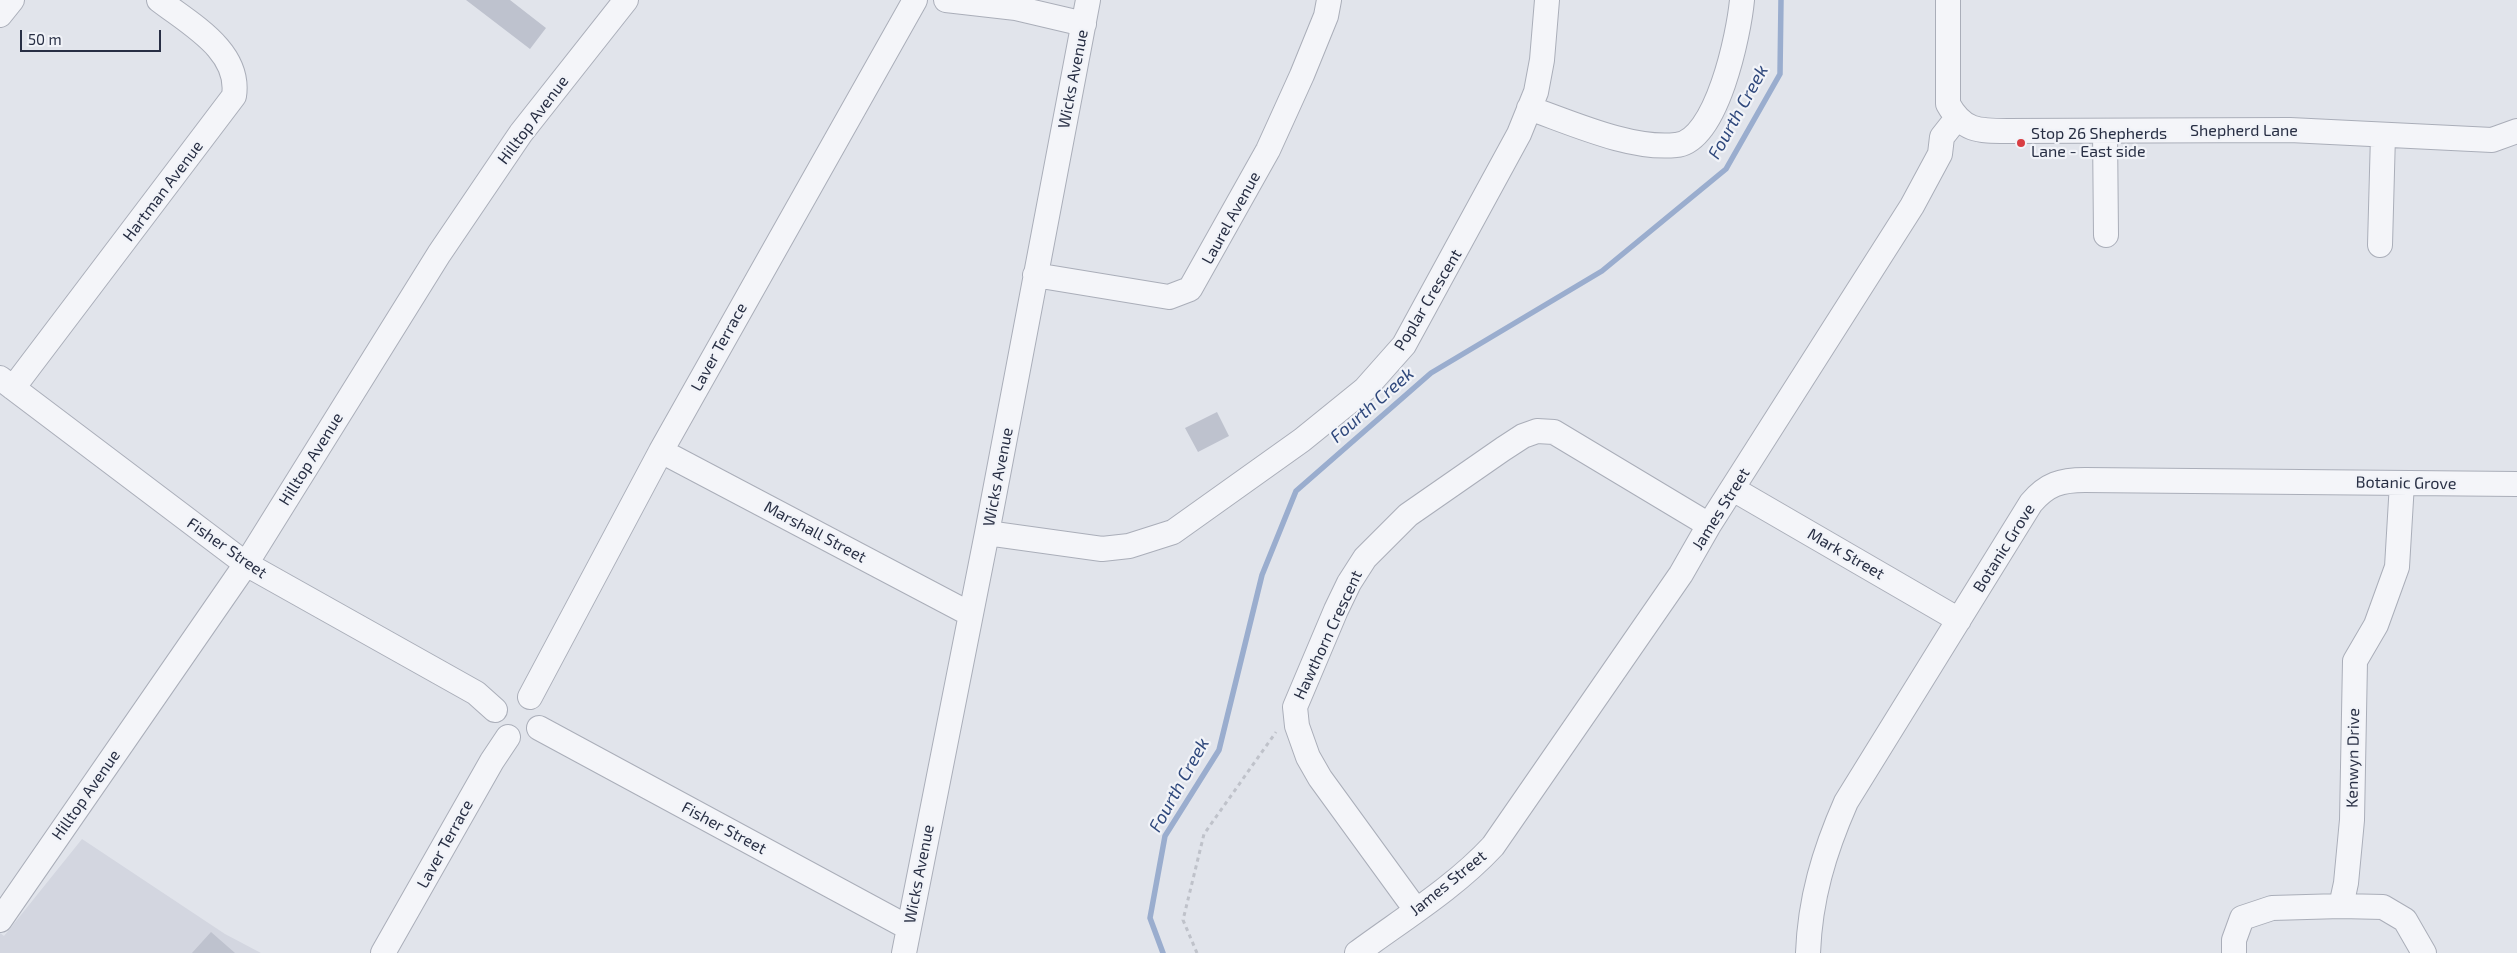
<!DOCTYPE html>
<style>
body{margin:0}
#map{position:relative;width:2517px;height:953px;overflow:hidden;background:#e1e4eb;font-family:"Exo 2",sans-serif}
canvas{display:block}
.scale{position:absolute;left:20px;top:30px;width:141px;height:22px;box-sizing:border-box;border:2px solid #282f44;border-top:0;padding-left:6px;font-size:15px;line-height:18px;white-space:nowrap;color:#282f44;-webkit-text-stroke:4px #f1f3f8;paint-order:stroke}
</style>
<div id="map">
<canvas width="2517" height="953"></canvas>
<div class="scale">50 m</div>
</div>
<script>
const context = document.querySelector('canvas').getContext('2d');
context.lineJoin = 'round';
function paint(path, color) { context.fillStyle = color; context.fill(path, 'evenodd'); }
function stroke(path, color, width, dash) { context.strokeStyle = color; context.lineWidth = width; context.lineCap = dash ? 'butt' : 'round'; context.setLineDash(dash || []); context.stroke(path); }
function label(font, color, halo, rows, align = 'center') {
  context.font = font + ' "Exo 2",sans-serif'; context.lineWidth = 4.5; context.setLineDash([]); context.textBaseline = 'middle'; context.strokeStyle = halo; context.fillStyle = color; for (const [text, x, y, turn = 0] of rows) {
    context.save(); context.translate(x, y); context.rotate((+turn || 0) * Math.PI / 180); context.textAlign = isNaN(turn) ? turn : align; if (halo) context.strokeText(text, 0, 0); context.fillText(text, 0, 0); context.restore();
  }
}
paint(new Path2D(`
 M82,839L225,934L261,953H0V933L4,936Z`), '#d3d6e0');
stroke(new Path2D(`
 M1163,953L1150,918L1165,836L1219,750L1262,575L1296,491L1431,373L1602,271L1726,169L1780,74L1781,0`), '#9aadce', 5.5);
paint(new Path2D(`
 M466,0H510L546,28L530,49Z
 M1217,412L1229,436L1198,452L1185,428Z
 M211,932L235,953H192Z`), '#bec2ce');
const minor = new Path2D(`
 M946,0L1016,8L1084,24
 M1948,0V104C1963,131 1978,131 2007,131L2290,130L2492,140L2517,131
 M0,15L12,0
 M1529,108C1572,123 1631,150 1676,145C1717,142 1739,33 1742,0
 M2105,131L2106,235
 M2380,245L2383,135
 M1035,275L1169,297L1190,289L1268,150L1302,75L1326,16L1329,0
 M0,378L246,564L476,693L495,710
 M13,388L234,96C241,51 190,24 159,0
 M661,451L970,614
 M1733,489L1959,620
 M987,533L1102,549L1129,546L1173,532L1302,440L1365,389L1404,345L1519,134L1536,92L1542,60L1547,0
 M530,697L661,451L915,0
 M539,728L909,928
 M2341,906L2383,907L2405,920L2424,953
 M1416,910L1320,778L1308,757L1297,726L1295,707L1336,610L1349,583L1365,558L1408,515L1503,449L1523,436L1537,431L1554,432L1709,525
 M0,920L246,564L439,254L521,133L626,0
 M383,953L492,761L508,737
 M904,953L987,533L1088,0
 M1357,953C1403,919 1454,888 1493,846L1681,574L1709,525L1912,206L1940,154L1942,137L1957,118
 M1808,953C1810,899 1824,852 1846,802L2031,503C2047,484 2061,480 2085,480L2517,484
 M2234,953V940L2242,918L2272,908L2341,906L2346,883L2352,820L2355,661L2376,625L2397,567L2402,483`);
stroke(minor, '#aaaeb9', 26);
stroke(new Path2D(`
 M1197,953L1183,920L1204,834L1276,732`), '#bfc2ca', 3, [4, 4]);
stroke(minor, '#f4f5f9', 24);
for (const [x, y, r, color] of [
 [2021,143,5,"#d93d42"]
]) { const dot = new Path2D(); dot.arc(x, y, r, 0, 2 * Math.PI); context.fillStyle = color; context.fill(dot); stroke(dot, '#f1f3f8', 2); }
label('16px', '#282f44', '#f1f3f8', [
 ["Wicks Avenue",1073,79,-79],
 ["Hilltop Avenue",533,120,-53],
 ["Shepherd Lane",2244,131],
 ["Hartman Avenue",163,191,-53],
 ["Laurel Avenue",1231,218,-61],
 ["Poplar Crescent",1428,300,-59],
 ["Laver Terrace",719,347,-61],
 ["Hilltop Avenue",311,459,-58],
 ["Wicks Avenue",998,477,-79],
 ["Botanic Grove",2406,483,1],
 ["James Street",1721,509,-58],
 ["Marshall Street",815,532,28],
 ["Fisher Street",227,548,35],
 ["Botanic Grove",2004,548,-58],
 ["Mark Street",1846,554,30],
 ["Hawthorn Crescent",1328,635,-65],
 ["Kenwyn Drive",2353,758,-89],
 ["Hilltop Avenue",86,795,-55],
 ["Fisher Street",724,828,28],
 ["Laver Terrace",445,844,-61],
 ["Wicks Avenue",919,874,-79],
 ["James Street",1448,883,-39]
]);
label('16px', '#282f44', '#f1f3f8', [
 ["Stop 26 Shepherds",2031,134],
 ["Lane - East side",2031,152]
], 'left');
label('italic 18px', '#2f487c', '#f1f3f8', [
 ["Fourth Creek",1738,112,-61],
 ["Fourth Creek",1372,405,-41],
 ["Fourth Creek",1179,785,-61]
]);
</script>
